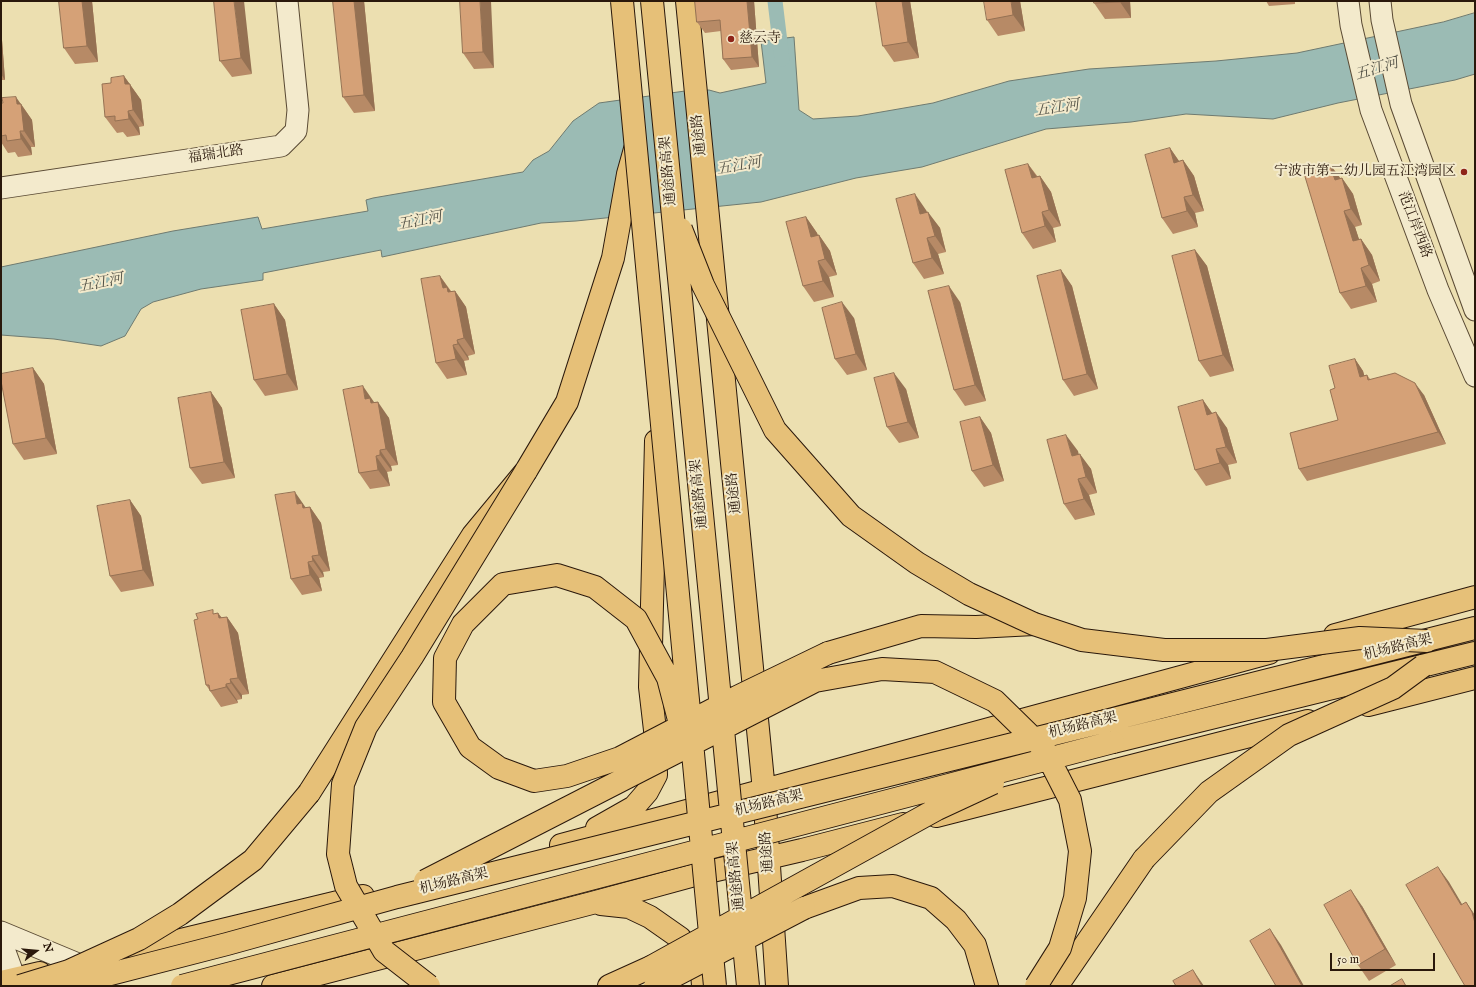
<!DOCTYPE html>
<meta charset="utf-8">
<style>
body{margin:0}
#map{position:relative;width:1476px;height:987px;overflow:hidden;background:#ecdfb0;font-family:"IM FELL English",serif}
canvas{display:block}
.frame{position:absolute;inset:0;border:2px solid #2a180b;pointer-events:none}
.north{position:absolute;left:16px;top:931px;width:40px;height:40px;-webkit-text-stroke:3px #f3eacc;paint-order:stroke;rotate:74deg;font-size:11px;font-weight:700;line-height:16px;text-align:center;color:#2a180b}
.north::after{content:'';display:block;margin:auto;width:14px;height:18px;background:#2a180b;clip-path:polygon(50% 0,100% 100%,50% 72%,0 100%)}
.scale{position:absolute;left:1330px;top:953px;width:105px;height:18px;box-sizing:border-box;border:2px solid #2a180b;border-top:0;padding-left:5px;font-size:12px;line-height:14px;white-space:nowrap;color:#2a180b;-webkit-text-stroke:3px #f3eacc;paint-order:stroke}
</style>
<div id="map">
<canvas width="1476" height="987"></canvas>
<div class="frame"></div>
<div class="north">N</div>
<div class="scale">50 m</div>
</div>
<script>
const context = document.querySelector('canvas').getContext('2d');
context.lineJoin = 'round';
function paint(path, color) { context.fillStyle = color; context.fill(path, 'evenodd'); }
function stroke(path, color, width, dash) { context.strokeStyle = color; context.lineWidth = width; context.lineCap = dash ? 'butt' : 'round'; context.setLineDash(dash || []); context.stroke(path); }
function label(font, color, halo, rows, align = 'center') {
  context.font = font + ' "IM FELL English","Noto Serif SC",serif'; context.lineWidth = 4; context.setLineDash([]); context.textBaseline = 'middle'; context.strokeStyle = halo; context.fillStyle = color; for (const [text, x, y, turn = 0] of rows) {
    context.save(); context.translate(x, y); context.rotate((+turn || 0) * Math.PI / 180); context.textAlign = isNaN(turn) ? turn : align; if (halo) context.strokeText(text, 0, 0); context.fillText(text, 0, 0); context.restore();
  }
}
const water = new Path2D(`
 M1475,13V74L1455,80L1338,103L1273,119L1186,114L1131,122L1046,129L922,167L856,178L761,202L576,221L541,223L382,257L381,250L263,273V280L201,289L153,302L141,309L125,336L101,346L54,339L1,335V267L173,231L258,217L262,229L368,211L366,200L373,198L523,172L533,160L549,151L573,121L599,103L685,91L709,90L720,93L766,83L761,41L794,37L799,110L813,119L858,116L933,103L1009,81L1089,69L1216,61L1297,53L1443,22Z`);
paint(water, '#9bbbb4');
stroke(water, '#6e7a70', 1);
stroke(new Path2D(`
 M775,1L782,59`), '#9bbbb4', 15);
const minor = new Path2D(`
 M1348,1L1351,25L1371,110L1438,290L1475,376
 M1380,1L1382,20L1401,104L1475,310
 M1,188L281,146L296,131L298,110L287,1
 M1,932L78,964
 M1,941L15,979`);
const major = new Path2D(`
 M687,1L764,791L777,986
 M1335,635L1475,597
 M1368,705L1475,678
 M936,816L1308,721
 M597,828L634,807L647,792L656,775L655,730L650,687L656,441
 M561,845L1269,653
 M601,904L629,907L650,917L680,938L697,962
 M700,945L703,986
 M115,956L363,896
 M1,982L40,973
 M273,986L592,903L695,875L802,850L903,824`);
const highway = new Path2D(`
 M828,653L921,626L976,627L1034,624
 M1106,721L1475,628
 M1113,742L1475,653
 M309,793L473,535L526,471L567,402L613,258L628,174L635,149
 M804,908L859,888L893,886L931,898L956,920L975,945L987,986
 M609,986L651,967
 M1057,986L1144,859`);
stroke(minor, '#5a4a34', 23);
stroke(major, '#2a180b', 24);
stroke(highway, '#2a180b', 24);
stroke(minor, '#f3eacc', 21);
stroke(major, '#e6c078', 22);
stroke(highway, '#e6c078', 22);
const highwayBridge = new Path2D(`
 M622,1L715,986
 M652,1L748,986
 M681,229L703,285L775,430L851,516L917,563L969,594L1034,624L1082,640L1164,650H1267L1360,638L1427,641
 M679,720L668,678L636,619L595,587L557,575L503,584L463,624L445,658L444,702L470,747L499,768L534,781L567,776L620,758L737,697L828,653
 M1144,859L1209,792L1289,735L1393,688L1423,666
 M425,881L815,681L882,669L935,672L995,701L1044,749L1070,800L1080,851L1075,898L1060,948L1036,986
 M651,967L937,809L993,783
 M20,986L69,971L139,939L180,914L253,860L309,793
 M64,986L227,944L397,897L1106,721
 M182,986L1113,742
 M429,986L384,951L346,886L338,854L343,784L366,727L412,657L526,471
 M655,986L804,908`);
stroke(highwayBridge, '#2a180b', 24, []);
stroke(highwayBridge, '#e6c078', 22);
paint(new Path2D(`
 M59,1H92L98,62L75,64L64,48Z
 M214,1L252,74L232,77L220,61Z
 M333,1H364L375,111L354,113L343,97Z
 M460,1L494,68L474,69L463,53Z
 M695,1H754L759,67L731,70L723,59L721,31L705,33L697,22Z
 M876,1H910L919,58L894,62L883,46Z
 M1020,1L1025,31L998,36L987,20Z
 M1094,1H1130L1131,18L1105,19L1094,3Z
 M1266,1H1295V4L1269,6Z
 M1,26L5,80H1Z
 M124,76L141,100L144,126L139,127L140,135L127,137L123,132L117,133L105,117L111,83Z
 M1,103L21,104L32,120L35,147H31L32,155L18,157L15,152L8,153L1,142Z
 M1170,148L1179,161L1183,160L1194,176L1204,211L1195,213L1198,227L1173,234L1162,218Z
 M1329,163L1340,179L1342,178L1353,194L1362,225L1355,227L1359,240L1361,239L1372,255L1380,281L1372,284L1377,302L1351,309L1340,293Z
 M1028,164L1038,177L1040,176L1051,192L1061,226L1053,228L1056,242L1033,249L1022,233Z
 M926,210L927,212L940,228L946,252L938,254L944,274L924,279L913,263Z
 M806,217L817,233L818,235H819L830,251L837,275L829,277L834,297L814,302L803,286Z
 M1195,250L1207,266L1234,371L1210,377L1199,361Z
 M1061,270L1072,286L1098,389L1074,396L1063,380Z
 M440,276L451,291H455L466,307L475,354L468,356L469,360L464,361L467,375L447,379L436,363Z
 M960,302L986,401L965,406L954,390Z
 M274,304L285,320L298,390L265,396L254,380Z
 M854,318L867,370L847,375L835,359Z
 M1355,359L1363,371L1364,375H1367L1370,379L1424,395L1446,444L1307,481L1299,469L1338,420L1335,388Z
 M33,368L44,384L57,454L24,460L13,444Z
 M906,389L919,438L899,443L887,427Z
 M211,392L222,408L235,478L202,484L190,468Z
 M1203,400L1212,413L1227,428L1237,463L1228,465L1231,479L1206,486L1195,470Z
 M374,402L389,418L398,465L391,466L392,471L387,472L390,486L370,489L359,473Z
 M980,417L991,433L1004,481L984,487L972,471Z
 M1078,451V454L1091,469L1097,493L1089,495L1095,515L1075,520L1064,504Z
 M130,500L141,516L154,586L121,592L110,576Z
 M310,507L321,523L330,571L323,572L324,577L319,578L322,591L302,595L291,579L306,508Z
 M218,613L222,618L227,617L238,633L249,694L242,695V699L237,700L238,703L221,707L206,685L198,619Z
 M1362,906L1396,965L1369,981L1358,965Z`), '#b78a66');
paint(new Path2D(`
 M82,1H92L98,62L87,46Z
 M234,1H244L252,74L241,58Z
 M354,1H364L375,111L364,95Z
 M480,1H491L494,68L483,52Z
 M747,1H754L759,67L752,57Z
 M902,1H910L919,58L908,42Z
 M1011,1H1020L1025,31L1013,15Z
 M1120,1H1130L1131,18L1120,2Z
 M1,26V27L5,80L1,74Z
 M124,76L141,100L144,126L133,110L125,84Z
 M16,97L32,120L35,147L24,131L17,104Z
 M128,111L139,127L140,135L129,119Z
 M20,131L31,147L32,155L21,139Z
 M1170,148L1181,164L1174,163Z
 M1183,160L1194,176L1204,211L1193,195Z
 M1329,163L1341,179L1335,180Z
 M1028,164L1039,180L1032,178Z
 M1040,176L1051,192L1061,226L1049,210Z
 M1342,178L1353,194L1362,225L1351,209Z
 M915,194L926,210L932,230L920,214Z
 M1184,197L1195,213L1198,227L1187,211Z
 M1344,211L1355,227L1365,257L1353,241Z
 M928,212L940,228L946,252L935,236Z
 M1042,212L1053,228L1056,242L1045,226Z
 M806,217L817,233L822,253L811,237Z
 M819,235L830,251L837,275L825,259Z
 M927,238L938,254L944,274L932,258Z
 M1361,239L1372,255L1380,281L1369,265Z
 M1195,250L1207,266L1234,371L1223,355Z
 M818,261L829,277L834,297L823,281Z
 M1361,268L1372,284L1377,302L1366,286Z
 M1061,270L1072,286L1098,389L1087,374Z
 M440,276L451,292L455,291L466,307L475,354L464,338L443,288Z
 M949,286L960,302L986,401L975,385Z
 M842,302L854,318L867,370L856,354Z
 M274,304L285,320L298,390L287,374Z
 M457,340L468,356L469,360L458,344Z
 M453,345L464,361L467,375L456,359Z
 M1355,359L1363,371L1368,389L1360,377Z
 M33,368L44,384L57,454L46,438Z
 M894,373L906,389L919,438L908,422Z
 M1415,383L1424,395L1446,444L1438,432Z
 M363,386L374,402H378L389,418L398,465L386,449L365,399Z
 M211,392L222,408L235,478L224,462Z
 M1203,400L1214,416L1207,415Z
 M1216,412L1227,428L1237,463L1226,447Z
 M980,417L991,433L1004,481L993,465Z
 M1066,435L1078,451L1083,472L1072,456Z
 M1216,449L1228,465L1231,479L1220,463Z
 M380,450L391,466L392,471L380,455Z
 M1080,454L1091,469L1097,493L1086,477Z
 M376,456L387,472L390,486L378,470Z
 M1078,479L1089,495L1095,515L1084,499Z
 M295,492L306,508L310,507L321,523L330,571L319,555L297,504Z
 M130,500L141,516L154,586L143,570Z
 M312,556L323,572L324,577L313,561Z
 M308,562L319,578L322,591L310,575Z
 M218,613L229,628L227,617L238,633L249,694L238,678L219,618Z
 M230,679L242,695V699L231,683Z
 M226,684L237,700L238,703L226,687Z
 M1438,867L1449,882L1472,921L1461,905Z
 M1351,890L1362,906L1396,965L1385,949Z
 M1466,902L1475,915V923Z
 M1270,929L1281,945L1304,986H1302Z
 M1193,970L1204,986H1202Z`), '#957153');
const building = new Path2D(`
 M59,1H82L87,46L64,48Z
 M214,1H234L241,58L220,61Z
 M333,1H354L364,95L343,97Z
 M460,1H480L483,52L463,53Z
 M695,1H747L752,57L723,59L720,20L697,22Z
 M876,1H902L908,42L883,46Z
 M984,1H1011L1013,15L987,20Z
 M1094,1H1120V2L1094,3Z
 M124,76L125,84H130L133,110L128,111L129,119L115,121V116L105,117L102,84L111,83V78Z
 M16,97L17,104H21L24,131H20L21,139L7,141L6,135L1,136V103H3L2,98Z
 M1170,148L1174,163L1183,160L1193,195L1184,197L1187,211L1162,218L1145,155Z
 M1329,163L1335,180L1342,178L1351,209L1344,211L1353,241L1361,239L1369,265L1361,268L1366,286L1340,293L1303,170Z
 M1028,164L1032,178L1040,176L1049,210L1042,212L1045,226L1022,233L1005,170Z
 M915,194L920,214L928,212L935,236L927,238L932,258L913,263L896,199Z
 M806,217L811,237L819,235L825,259L818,261L823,281L803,286L786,222Z
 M1195,250L1223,355L1199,361L1172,256Z
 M1061,270L1087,374L1063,380L1037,276Z
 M440,276L443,288L447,287L448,292L455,291L464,338L457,340L458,344L453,345L456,359L436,363L421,279Z
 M949,286L975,385L954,390L928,291Z
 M842,302L856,354L835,359L822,308Z
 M274,304L287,374L254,380L241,310Z
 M1355,359L1360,377L1367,375L1368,380L1395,373L1415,383L1438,432L1299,469L1290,433L1338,420L1330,390L1335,388L1329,366Z
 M33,368L46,438L13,444L1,381V374Z
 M894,373L908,422L887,427L874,378Z
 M363,386L365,399L370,398L371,403L378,402L386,449L380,450V455L376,456L378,470L359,473L343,390Z
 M211,392L224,462L190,468L178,398Z
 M1203,400L1207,415L1216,412L1226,447L1216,449L1220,463L1195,470L1178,407Z
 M980,417L993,465L972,471L960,422Z
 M1066,435L1072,456L1080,454L1086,477L1078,479L1084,499L1064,504L1047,440Z
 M295,492L297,504L302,503L303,508L310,507L319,555L312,556L313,561L308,562L310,575L291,579L275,495Z
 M130,500L143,570L110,576L97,506Z
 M213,610V614L218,613L219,618L227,617L238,678L230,679L231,683L226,684V687L210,691L209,685H206L194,620L198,619L196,614Z
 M1438,867L1461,905L1466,902L1472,912L1475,923V986H1465L1406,885Z
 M1351,890L1385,949L1358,965L1324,905Z
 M1270,929L1302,986H1276L1250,941Z
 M1193,970L1202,986H1176L1173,981Z
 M1402,979L1406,986H1390Z`);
paint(building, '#d5a177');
stroke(building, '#957153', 1);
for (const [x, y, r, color] of [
 [731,39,4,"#8f2418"],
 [1464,172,4,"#8f2418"]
]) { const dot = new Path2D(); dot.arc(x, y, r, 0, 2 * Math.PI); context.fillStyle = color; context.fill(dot); stroke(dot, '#f3eacc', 1.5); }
label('14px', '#2a180b', '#f3eacc', [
 ["慈云寺",739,39],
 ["宁波市第二幼儿园五江湾园区",1456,172,"right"]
], 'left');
label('14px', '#2a180b', '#f3eacc', [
 ["通途路",700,135,-96],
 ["福瑞北路",216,155,-9],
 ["通途路高架",669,171,-95],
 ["范江岸西路",1414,225,69],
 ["通途路",735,493,-96],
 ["通途路高架",700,494,-96],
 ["机场路高架",1398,648,-14],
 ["机场路高架",1083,726,-14],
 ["机场路高架",769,804,-14],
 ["通途路",768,852,-94],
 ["通途路高架",737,876,-96],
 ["机场路高架",454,882,-14]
]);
label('italic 15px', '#525146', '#f3eacc', [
 ["五江河",1377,70,-17],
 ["五江河",1057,109,-8],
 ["五江河",739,167,-10],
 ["五江河",420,222,-11],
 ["五江河",101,284,-11]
]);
</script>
